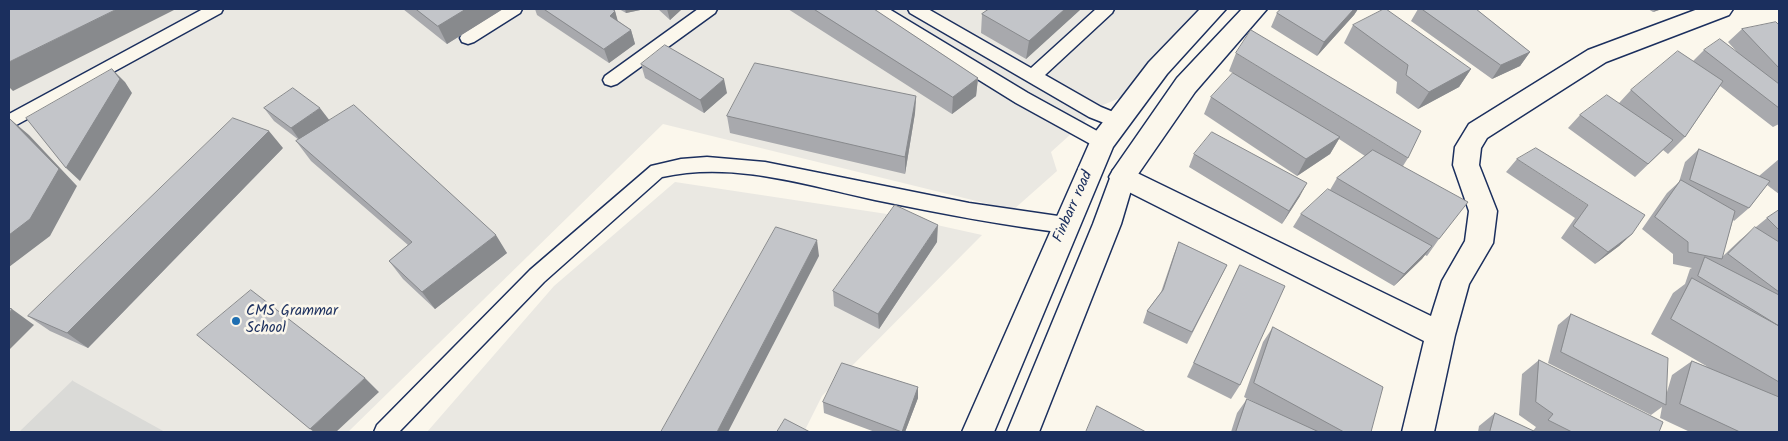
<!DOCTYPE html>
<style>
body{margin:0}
#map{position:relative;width:1788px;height:441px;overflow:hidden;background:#fbf7ec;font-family:Kalam,sans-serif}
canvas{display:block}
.frame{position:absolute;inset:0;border:10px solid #1b2f5e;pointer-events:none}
</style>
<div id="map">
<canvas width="1788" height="441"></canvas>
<div class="frame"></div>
</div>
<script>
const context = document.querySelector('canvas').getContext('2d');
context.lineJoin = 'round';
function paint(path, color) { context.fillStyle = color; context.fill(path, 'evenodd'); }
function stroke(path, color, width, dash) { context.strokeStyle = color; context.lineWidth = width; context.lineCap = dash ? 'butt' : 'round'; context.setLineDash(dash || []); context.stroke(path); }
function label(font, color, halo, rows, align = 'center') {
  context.font = font + ' Kalam,sans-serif'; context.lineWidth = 5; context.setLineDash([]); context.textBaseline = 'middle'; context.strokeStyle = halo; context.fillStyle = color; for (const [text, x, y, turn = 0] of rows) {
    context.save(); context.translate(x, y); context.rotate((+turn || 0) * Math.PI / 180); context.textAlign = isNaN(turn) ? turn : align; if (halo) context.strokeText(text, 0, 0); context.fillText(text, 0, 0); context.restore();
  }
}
paint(new Path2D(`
 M9,9H1208L1127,95L1103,105L1051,152L1057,171L1013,210L663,124L348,432H9Z
 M675,182L887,214L982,235L822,396L804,432H427L554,286Z`), '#eae8e2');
paint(new Path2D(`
 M73,380V381L165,432H19Z`), '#dadad7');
const lane = new Path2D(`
 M203,9H223L221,13L9,129V114Z
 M502,9H522L520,13L474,42L468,44L462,42L460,38L462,34Z
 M698,9H717L715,13L617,84L611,86L605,84L603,80L605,76Z
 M869,9H889L1028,93L1108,137L1111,142L1108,147L1102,149L1096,147L1016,103L871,13Z
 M908,9H928L1031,68L1096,9H1114L1112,13L1045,75L1101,107L1123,116L1126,121L1123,126L1117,128L1089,117L910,13Z
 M707,157L765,162L969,203L1065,217L1072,220L1074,225L1072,230L1065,233C1001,225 938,213 875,200C806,185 733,161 662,177L544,282L399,432H374L377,425L530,270L651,166L681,159Z`);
const street = new Path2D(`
 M1698,9H1733L1729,15L1606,62L1487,138L1481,148L1479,165L1497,211L1493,243L1469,284L1455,335L1434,432H1402L1424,341L1113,184L1109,177L1113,170L1122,166L1131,170L1431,316L1442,281L1465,241L1469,211L1453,165L1455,147L1469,124L1588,50Z`);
const secondary = new Path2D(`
 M1200,9H1226L1167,74L1113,147L994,432H962L1093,135L1149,62Z
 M1242,9H1267L1195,92L1134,180L1121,224L1039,432H1007L1093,224L1113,170L1177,78Z`);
stroke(lane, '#1b2f5e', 3);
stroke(street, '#1b2f5e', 3);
stroke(secondary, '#1b2f5e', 3);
paint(lane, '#fbf7ec');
paint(street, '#fbf7ec');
paint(secondary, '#fbf7ec');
paint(new Path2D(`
 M403,9H503L447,44Z
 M535,9H612L615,11L617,20L631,30L635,44L609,63L537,15Z
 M619,9H645L626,13Z
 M655,9H682L670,20L658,9Z
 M788,9H874L978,78L976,96L952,114Z
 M989,9H1081L1026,59L981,33L982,14Z
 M1281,9H1358L1354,15L1317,56L1271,27L1277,13Z
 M1418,9H1476L1530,52L1520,66L1492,79L1411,21Z
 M1648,9H1662L1653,12Z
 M1353,25L1471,69L1459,87L1418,109L1396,93L1397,82L1344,43Z
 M1779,25V124L1773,127L1720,86L1685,137L1668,154L1663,150L1635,177L1568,128L1580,115L1619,103L1631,90L1693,61L1704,50L1738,53L1728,42L1742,29Z
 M1236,53L1408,158L1403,166L1439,239L1427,256L1425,255L1394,286L1293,227L1301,214L1330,190L1337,178L1365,156L1339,139L1330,154L1297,176L1204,114L1211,97L1236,75L1229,71Z
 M641,64L727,93L704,113L645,78Z
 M916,96L915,113L905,174L730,133L727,116Z
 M264,108L329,120L507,253L435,309L403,279L389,261L408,245L311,161L296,141L299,140L274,121Z
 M283,148L88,348L50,331L28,316Z
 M1699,149L1759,176L1779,159V194L1767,185L1749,208L1734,221L1733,220L1722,257L1740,240L1767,218L1779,210V432H1690L1660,418L1662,407L1651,415L1548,363L1558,325L1571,314L1667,392L1672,375L1692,361L1708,367L1651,334L1673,293L1685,284L1690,269L1692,268L1673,264V254L1642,229L1667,193L1679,182L1685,162Z
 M1194,154L1300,196L1282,224L1189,167Z
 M1517,159L1632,234L1619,246L1595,264L1561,238L1575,218L1506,172Z
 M937,242L879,329L834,306L833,291Z
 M1179,242L1227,265L1187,344L1143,323L1147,311L1161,292L1174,254Z
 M1240,265V385L1231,399L1187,377L1232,281Z
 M1273,327L1371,432H1231L1237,413L1247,399L1258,404L1244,397L1263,342Z
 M1539,360L1659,432H1478L1479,426L1495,413L1533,431L1536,427L1519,415L1522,374Z
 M918,387V398L905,432H875L824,413L823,402Z`), '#a8a9ad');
paint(new Path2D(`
 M117,9H176L13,91L9,87V62Z
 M466,9H503L447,44L438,26Z
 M625,9H645L626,13Z
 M667,9H682L670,20Z
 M1065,9H1081L1026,59L1029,41Z
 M1354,9H1358L1354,15L1317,56L1324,42Z
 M1656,9H1662L1653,12Z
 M615,11L619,25L610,16Z
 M631,30L635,44L609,63L604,49Z
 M1530,52L1520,66L1492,79L1501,65Z
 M112,69L125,82L132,93L80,181L66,168Z
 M1471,69L1459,87L1418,109L1429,92Z
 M978,78L976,96L952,114L953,97Z
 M724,79L727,93L704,113L700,100Z
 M916,96L915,113L905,174V157Z
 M320,108L330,121L301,142L291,128Z
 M9,118L29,135L77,186L50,236L9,267Z
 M269,131L283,148L88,348L67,333Z
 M1340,137L1330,154L1297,176L1306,159Z
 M1307,183L1300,196L1282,224L1289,211Z
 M938,225L937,242L879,329L878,314Z
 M1632,234L1619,246L1595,264L1608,252Z
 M496,235L507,253L435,309L422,292Z
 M817,240L819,256L728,432H717Z
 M1432,246L1422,259L1394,286L1404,274Z
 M12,309L34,325L9,350V313Z
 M365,378L379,392L336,432H314L310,429Z
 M918,387V398L905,432H902Z`), '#888a8d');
const building = new Path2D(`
 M9,9H117L9,62Z
 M416,9H466L438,26Z
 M544,9H612L615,11L610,16L631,30L604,49Z
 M814,9H874L978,78L953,97Z
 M989,9H1065L1029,41L982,14Z
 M1281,9H1354L1324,42L1277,13Z
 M1384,9H1386L1471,69L1429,92L1406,75L1408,65L1353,25Z
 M1422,9H1476L1530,52L1501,65Z
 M1776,22L1779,25V68L1742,29Z
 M1251,30L1421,131L1408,158L1236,53Z
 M1720,39L1779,84V108L1704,50Z
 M665,45L724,79L700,100L641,64Z
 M1678,51L1723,81L1685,137L1631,90Z
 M755,63L916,96L905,157L727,116Z
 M112,69L120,79L66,168L26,118Z
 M1233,73L1340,137L1306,159L1211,97Z
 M293,88L320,108L291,128L264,108Z
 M1607,95L1673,140L1648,164L1580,115Z
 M354,105L496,235L422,292L389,261L412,242L296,141Z
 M9,118L59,169L30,219L9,235Z
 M233,118L269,131L67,333L28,316Z
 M1212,132L1307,183L1289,211L1194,154Z
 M1536,148L1645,215L1632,234L1608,252L1573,226L1588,205L1517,159Z
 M1699,149L1770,181L1749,208L1690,180Z
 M1373,150L1468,202L1439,239L1337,178Z
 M1681,180L1735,211L1722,259L1688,252V242L1655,217Z
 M1328,189L1432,246L1404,274L1301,214Z
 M895,205L938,225L878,314L833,291Z
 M1779,210V230L1767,218Z
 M776,227L817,240L717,432H661Z
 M1755,227L1779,242V292L1728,254Z
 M1179,242L1227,265L1192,332L1147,311L1163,290Z
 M1705,257L1779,295V326L1698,276Z
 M1240,265L1285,286L1240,385L1194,363Z
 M1692,278L1779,326V382L1671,319Z
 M251,290L365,378L310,429L197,335Z
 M9,308L12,309L9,313Z
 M1571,314L1668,358L1666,405L1561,352Z
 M1273,327L1383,387L1371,432H1344L1254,383Z
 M1539,360L1663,422L1659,432H1572L1548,420L1553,414L1536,402Z
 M1692,361L1779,397V432H1740L1680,404Z
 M842,363L918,387L902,432L823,402Z
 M1247,399L1319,432H1236Z
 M1097,406L1146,432H1086Z
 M1495,413L1536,432H1490Z
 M785,419L810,432H777Z`);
paint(building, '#c3c5c9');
stroke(building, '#888a8d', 1);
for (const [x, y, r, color] of [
 [236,321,5,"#1f6fb2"]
]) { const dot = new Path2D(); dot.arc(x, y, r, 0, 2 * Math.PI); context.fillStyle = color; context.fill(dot); stroke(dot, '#fbf7ec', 2); }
label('15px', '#1b2f5e', '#fbf7ec', [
 ["Finbarr road",1074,207,-66]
]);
label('15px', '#1b2f5e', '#fbf7ec', [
 ["CMS Grammar",246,312],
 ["School",246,329]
], 'left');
</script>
